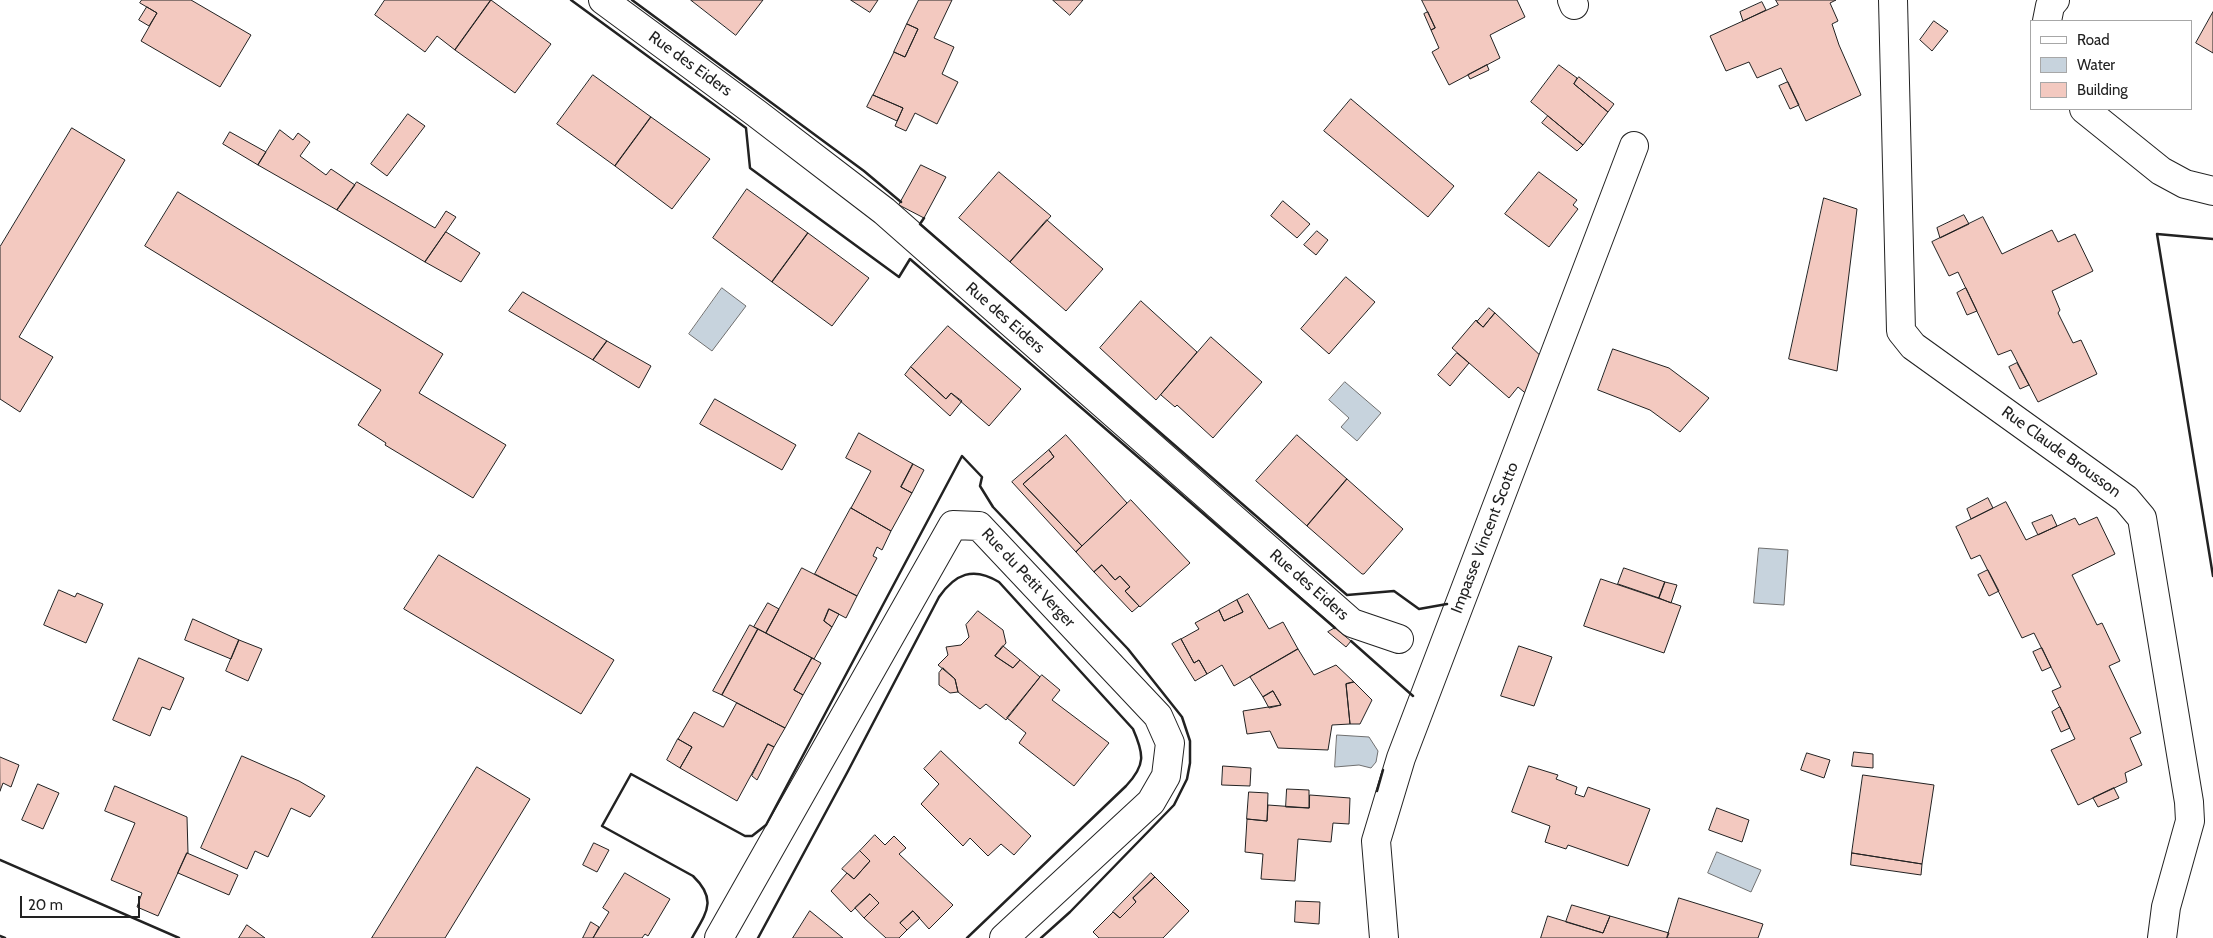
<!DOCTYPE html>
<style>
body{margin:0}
#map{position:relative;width:2213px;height:938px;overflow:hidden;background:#fff;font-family:Cabin,sans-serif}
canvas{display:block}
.legend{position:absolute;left:2030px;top:20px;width:162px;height:90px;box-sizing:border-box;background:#fff;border:1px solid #a7a7a7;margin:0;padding:6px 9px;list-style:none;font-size:15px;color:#222}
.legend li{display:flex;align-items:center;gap:10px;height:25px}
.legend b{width:25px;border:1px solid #a7a7a7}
.scale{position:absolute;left:20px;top:896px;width:120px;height:22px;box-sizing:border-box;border:2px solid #222;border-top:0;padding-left:6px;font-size:15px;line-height:18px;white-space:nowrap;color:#222;-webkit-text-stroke:4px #fff;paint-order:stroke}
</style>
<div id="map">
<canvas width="2213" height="938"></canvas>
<ul class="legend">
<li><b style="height:6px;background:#fff"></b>Road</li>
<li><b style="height:14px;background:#c7d3dd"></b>Water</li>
<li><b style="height:14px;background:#f3c9c0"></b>Building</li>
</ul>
<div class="scale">20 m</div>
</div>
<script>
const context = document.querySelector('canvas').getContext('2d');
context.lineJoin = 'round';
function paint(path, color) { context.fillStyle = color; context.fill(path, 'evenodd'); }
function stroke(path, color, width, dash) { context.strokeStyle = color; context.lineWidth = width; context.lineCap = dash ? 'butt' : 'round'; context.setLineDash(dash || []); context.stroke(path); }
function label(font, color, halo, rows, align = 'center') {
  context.font = font + ' Cabin,sans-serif'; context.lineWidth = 4; context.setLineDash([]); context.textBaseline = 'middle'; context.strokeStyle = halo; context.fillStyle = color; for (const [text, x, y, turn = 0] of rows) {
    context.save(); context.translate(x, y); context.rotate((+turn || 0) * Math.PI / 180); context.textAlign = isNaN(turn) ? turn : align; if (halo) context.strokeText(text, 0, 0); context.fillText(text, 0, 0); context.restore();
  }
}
const water = new Path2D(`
 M722,288L746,306L712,351L689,334Z
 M1345,382L1381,413L1357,441L1341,427L1349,418L1329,400Z
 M1759,548L1788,550L1784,605L1754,603Z
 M1337,735L1369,737L1378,751L1376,762L1371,768L1359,765L1335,767Z
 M1717,852L1761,870L1751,892L1708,873Z`);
paint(water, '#c7d3dd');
stroke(water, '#6f6f6f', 1);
const building = new Path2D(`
 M142,0H191L251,35L220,87L141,41L157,13L140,3Z
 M385,0H491L455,50L437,36L425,52L375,15Z
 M491,0L551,44L515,93L455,50Z
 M691,0H763L736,35Z
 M851,0H878L870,12Z
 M919,0H952L934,38L954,47L942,74L958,82L937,124L915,113L906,131L895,126L903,108L873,95L894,52L905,57L918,29L907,24Z
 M1053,0H1083L1070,15Z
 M1422,0H1517L1525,17L1490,35L1500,58L1449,85L1432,52L1439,48L1431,30L1435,28Z
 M1776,0H1836L1830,3L1838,21L1832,24L1839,45L1861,95L1806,121L1781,68L1757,78L1749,62L1726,71L1710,36L1778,5Z
 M1762,2L1766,10L1743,21L1740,12Z
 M147,7L157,13L149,26L139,20Z
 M1428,12L1435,28L1431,30L1424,14Z
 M2213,12V53L2196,43Z
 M1934,21L1948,31L1932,51L1920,40Z
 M907,24L918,29L905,57L894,52Z
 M1487,65L1489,70L1470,79L1468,75Z
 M1559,65L1577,78L1574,84L1608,112L1583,145L1531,102Z
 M593,75L651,117L615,166L557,124Z
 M1579,77L1614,104L1608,112L1574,84Z
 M1788,82L1799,105L1790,109L1779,86Z
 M873,95L903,108L897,121L867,107Z
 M1351,99L1454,186L1428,217L1324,131Z
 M408,114L425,126L387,176L371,164Z
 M1548,116L1583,145L1577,151L1542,123Z
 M651,117L710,159L672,209L615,166Z
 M72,128L125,160L19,337L53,357L20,412L0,399V247Z
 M280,130L293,140L298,133L310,142L300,156L326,175L331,169L355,185L337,210L258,165Z
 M230,132L266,152L258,165L223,144Z
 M921,165L946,177L924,218L899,205Z
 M999,172L1051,216L1010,262L959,218Z
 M1539,172L1577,200L1573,205L1578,209L1549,247L1505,214Z
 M357,182L435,228L446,211L456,217L425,262L337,210Z
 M747,189L808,233L772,282L713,238Z
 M178,192L443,354L419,393L506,445L473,498L385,445L386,443L358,425L381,390L145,246Z
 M1824,198L1857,209L1837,371L1789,359Z
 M1283,201L1310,224L1297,238L1271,216Z
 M1964,215L1969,224L1940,238L1937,228Z
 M1983,217L2002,254L2052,230L2058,242L2075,234L2093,271L2052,291L2060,310L2058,313L2073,343L2081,340L2097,374L2038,402L2011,350L1998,355L1958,272L1949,276L1932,242Z
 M1047,220L1103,269L1066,311L1010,262Z
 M1317,231L1328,240L1316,255L1304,245Z
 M446,232L480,253L461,282L425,262Z
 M808,233L869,278L832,326L772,282Z
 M1346,277L1375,302L1329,354L1301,329Z
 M1966,288L1977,311L1967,315L1957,293Z
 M523,292L607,341L593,360L509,311Z
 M1141,301L1197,352L1156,400L1100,348Z
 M1489,308L1495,313L1483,327L1477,322Z
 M1495,313L1544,359L1529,396L1518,387L1509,398L1452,348L1476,320L1483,327Z
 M948,326L1021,389L989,426L951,393L946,399L911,367Z
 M1211,337L1262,382L1213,438L1177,405L1175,407L1161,395Z
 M607,341L651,366L639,388L593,360Z
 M1613,349L1669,368L1709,398L1680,432L1650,410L1598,390Z
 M1457,353L1469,363L1450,386L1438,375Z
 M2017,363L2029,385L2020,389L2009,367Z
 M911,367L946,399L951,393L962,401L950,416L905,375Z
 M715,399L796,445L782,470L700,424Z
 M859,433L913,464L901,487L912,493L891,531L851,508L871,471L846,458Z
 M1066,435L1127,503L1082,546L1023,484L1054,457L1049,450Z
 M1297,435L1347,479L1307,526L1256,481Z
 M1049,450L1054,457L1023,484L1082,546L1076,552L1012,482Z
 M913,464L924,470L912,493L901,487Z
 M1347,479L1403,529L1364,574H1362L1307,526Z
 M1988,498L1993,508L1971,519L1967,509Z
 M1131,500L1190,563L1140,607L1125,591L1130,587L1120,576L1115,580L1102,565L1094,572L1076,552Z
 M2006,502L2026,540L2075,518L2079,525L2097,517L2115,554L2072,575L2097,625L2102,623L2120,661L2109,666L2141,733L2130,738L2142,765L2125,773L2127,782L2078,805L2051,750L2075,739L2052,691L2061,687L2034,633L2022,638L1980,555L1971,559L1956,527Z
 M851,508L891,531L882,550L877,547L873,556L877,558L857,596L815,574Z
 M2052,515L2057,526L2038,535L2032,523Z
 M439,555L614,660L581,714L404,609Z
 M1102,565L1115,580L1120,576L1130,587L1125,591L1139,606L1132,612L1094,572Z
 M802,568L857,596L846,618L829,609L824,621L832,627L814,659L766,633Z
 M1624,568L1665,582L1659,598L1618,584Z
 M1988,570L1999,591L1989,596L1978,575Z
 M1601,579L1681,606L1664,653L1584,626Z
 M1665,582L1677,585L1671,603L1659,598Z
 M59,590L75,597L77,593L103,604L86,643L44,625Z
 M1248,594L1269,629L1283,622L1298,649L1234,686L1222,665L1207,674L1199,660L1194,663L1181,639L1199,629L1195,623L1219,610L1224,621L1243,612L1237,600Z
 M1237,600L1243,612L1224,621L1219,610Z
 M768,603L779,609L766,633L754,627Z
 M829,609L839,614L832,627L824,621Z
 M978,611L1003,630L1006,643L995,656L1013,668L1020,660L1040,677L1006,720L986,704L980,709L958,692L955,679L938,665L948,655L946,647L961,645L969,637L966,625Z
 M193,619L239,640L231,659L185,640Z
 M750,625L758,629L722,695L713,691Z
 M1335,628L1351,641L1346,647L1328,632Z
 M758,629L812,658L794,690L803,695L785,728L722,695Z
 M1181,639L1194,663L1199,660L1207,674L1195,681L1172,644Z
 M239,640L262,649L248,681L226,671Z
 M1003,646L1020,660L1013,668L995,656Z
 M1519,646L1552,657L1534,706L1501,696Z
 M2042,648L2051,667L2042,671L2033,652Z
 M1298,649L1314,675L1336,665L1354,682L1346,684L1350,724L1332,725L1328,750L1278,748L1270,731L1247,734L1243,711L1281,705L1273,691L1263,697L1250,677Z
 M139,658L184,678L170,710L162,707L150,736L113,720Z
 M812,658L821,663L803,695L794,690Z
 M943,668L955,679L958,692L950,693L939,685V673Z
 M1042,675L1060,690L1052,700L1109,743L1074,786L1019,743L1026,733L1007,718Z
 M1354,682L1372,700L1360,724H1350L1346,684Z
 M1273,691L1281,705L1269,708L1263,697Z
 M737,703L785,728L774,747L768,744L737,801L680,768L692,747L678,739L694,712L723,727Z
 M2060,707L2070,728L2061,732L2052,712Z
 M678,739L692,747L680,768L667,760Z
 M768,744L774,747L757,780L752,776Z
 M941,751L1031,836L1014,855L1001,844L988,856L970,838L963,846L921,804L939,784L924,769Z
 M1854,752L1873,754V768L1852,766Z
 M1807,753L1830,760L1824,778L1801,770Z
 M242,756L299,781L325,796L310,817L291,808L268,857L255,851L247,869L201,848Z
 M0,757L19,765L11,787L3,783L0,791Z
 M1223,766L1251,768L1250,786L1222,785Z
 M1529,766L1558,775L1556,779L1577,787L1575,794L1584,797L1588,787L1650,809L1628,866L1568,845L1566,849L1545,842L1550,826L1512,812Z
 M477,767L530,799L445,938H372Z
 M1863,775L1934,785L1922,864L1852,853Z
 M38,784L59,793L43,829L22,820Z
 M115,786L187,817L188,853H187L158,916L137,907L142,893L111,880L135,823L105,811Z
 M2114,788L2119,798L2098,807L2093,798Z
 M1287,789L1309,790V808L1286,807Z
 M1249,792L1268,793L1267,821L1247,819Z
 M1310,795L1350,798L1349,824L1333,823L1331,842L1298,839L1295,881L1261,879L1263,854L1245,852L1247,819L1267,821L1268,805L1309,808Z
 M1717,808L1749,820L1742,842L1709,830Z
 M875,835L885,845L894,836L906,848L899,854L953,905L929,929L913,911L900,923L907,930L899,938H886L864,918L879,903L870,894L851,912L831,891L847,873L854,879L870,861L860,851Z
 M594,843L609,850L597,872L583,865Z
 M860,851L870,861L854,879L842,869Z
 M187,853L238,875L229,895L178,873Z
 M1852,853L1922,864L1921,875L1851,865Z
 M625,873L670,899L648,936L645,934L642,938H593L609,912L603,908Z
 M1151,873L1155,877L1133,898L1136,902L1120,918L1113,912Z
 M1155,877L1189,911L1163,938H1099L1093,932L1113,912L1120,918L1136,902L1133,898Z
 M870,894L879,903L864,918L855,908Z
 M1679,898L1763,924L1758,938H1667Z
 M1296,901L1320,902L1319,924L1295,922Z
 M1572,905L1610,916L1603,933L1566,922Z
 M810,911L843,938H793Z
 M913,911L920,918L907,930L900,923Z
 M1548,916L1603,933L1610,916L1669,933L1667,938H1541Z
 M591,922L599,927L593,938H583Z
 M247,925L265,938H239Z`);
paint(building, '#f3c9c0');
stroke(building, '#222', 1);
const minor = new Path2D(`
 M603,0L756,113L884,211L1352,623L1399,639
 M1572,0L1574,5
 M1893,0L1901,331L1913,346L2126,499L2142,518L2189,802L2190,821L2166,907L2162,938
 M2047,21L2050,6L2055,0
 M2084,109L2161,171L2185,184L2213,191
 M719,938L953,525L979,526L1158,716L1170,743L1166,776L1151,802L1004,938
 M1384,938L1376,841L1401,758L1634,146`);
stroke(minor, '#222', 30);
stroke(minor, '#fff', 28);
stroke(new Path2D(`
 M571,0L746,128L750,168L899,277L910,259L1335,628
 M632,0L864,171L901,202
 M924,218L920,224L1347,595L1394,591L1419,609L1447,604
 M2213,239L2157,234L2213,576
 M1351,641L1413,696
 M1377,791L1383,770
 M0,860L179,938
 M0,936L5,938
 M692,938C706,913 718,900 693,876L602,826L631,774L745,836H752L766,825L962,456L982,477L980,486L993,507L1128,649L1182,717L1190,741V763L1187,779L1174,805L1070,912L1041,938
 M758,938L848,771L939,597C955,574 973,566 999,582L1133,729C1144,754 1146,765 1126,786L967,938`), '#222', 2.5);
label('16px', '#222', '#fff', [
 ["Rue des Eiders",690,64,36],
 ["Rue des Eiders",1005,318,41],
 ["Rue Claude Brousson",2061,452,36],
 ["Impasse Vincent Scotto",1485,538,-69],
 ["Rue du Petit Verger",1028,578,47],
 ["Rue des Eiders",1309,585,41]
]);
</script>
